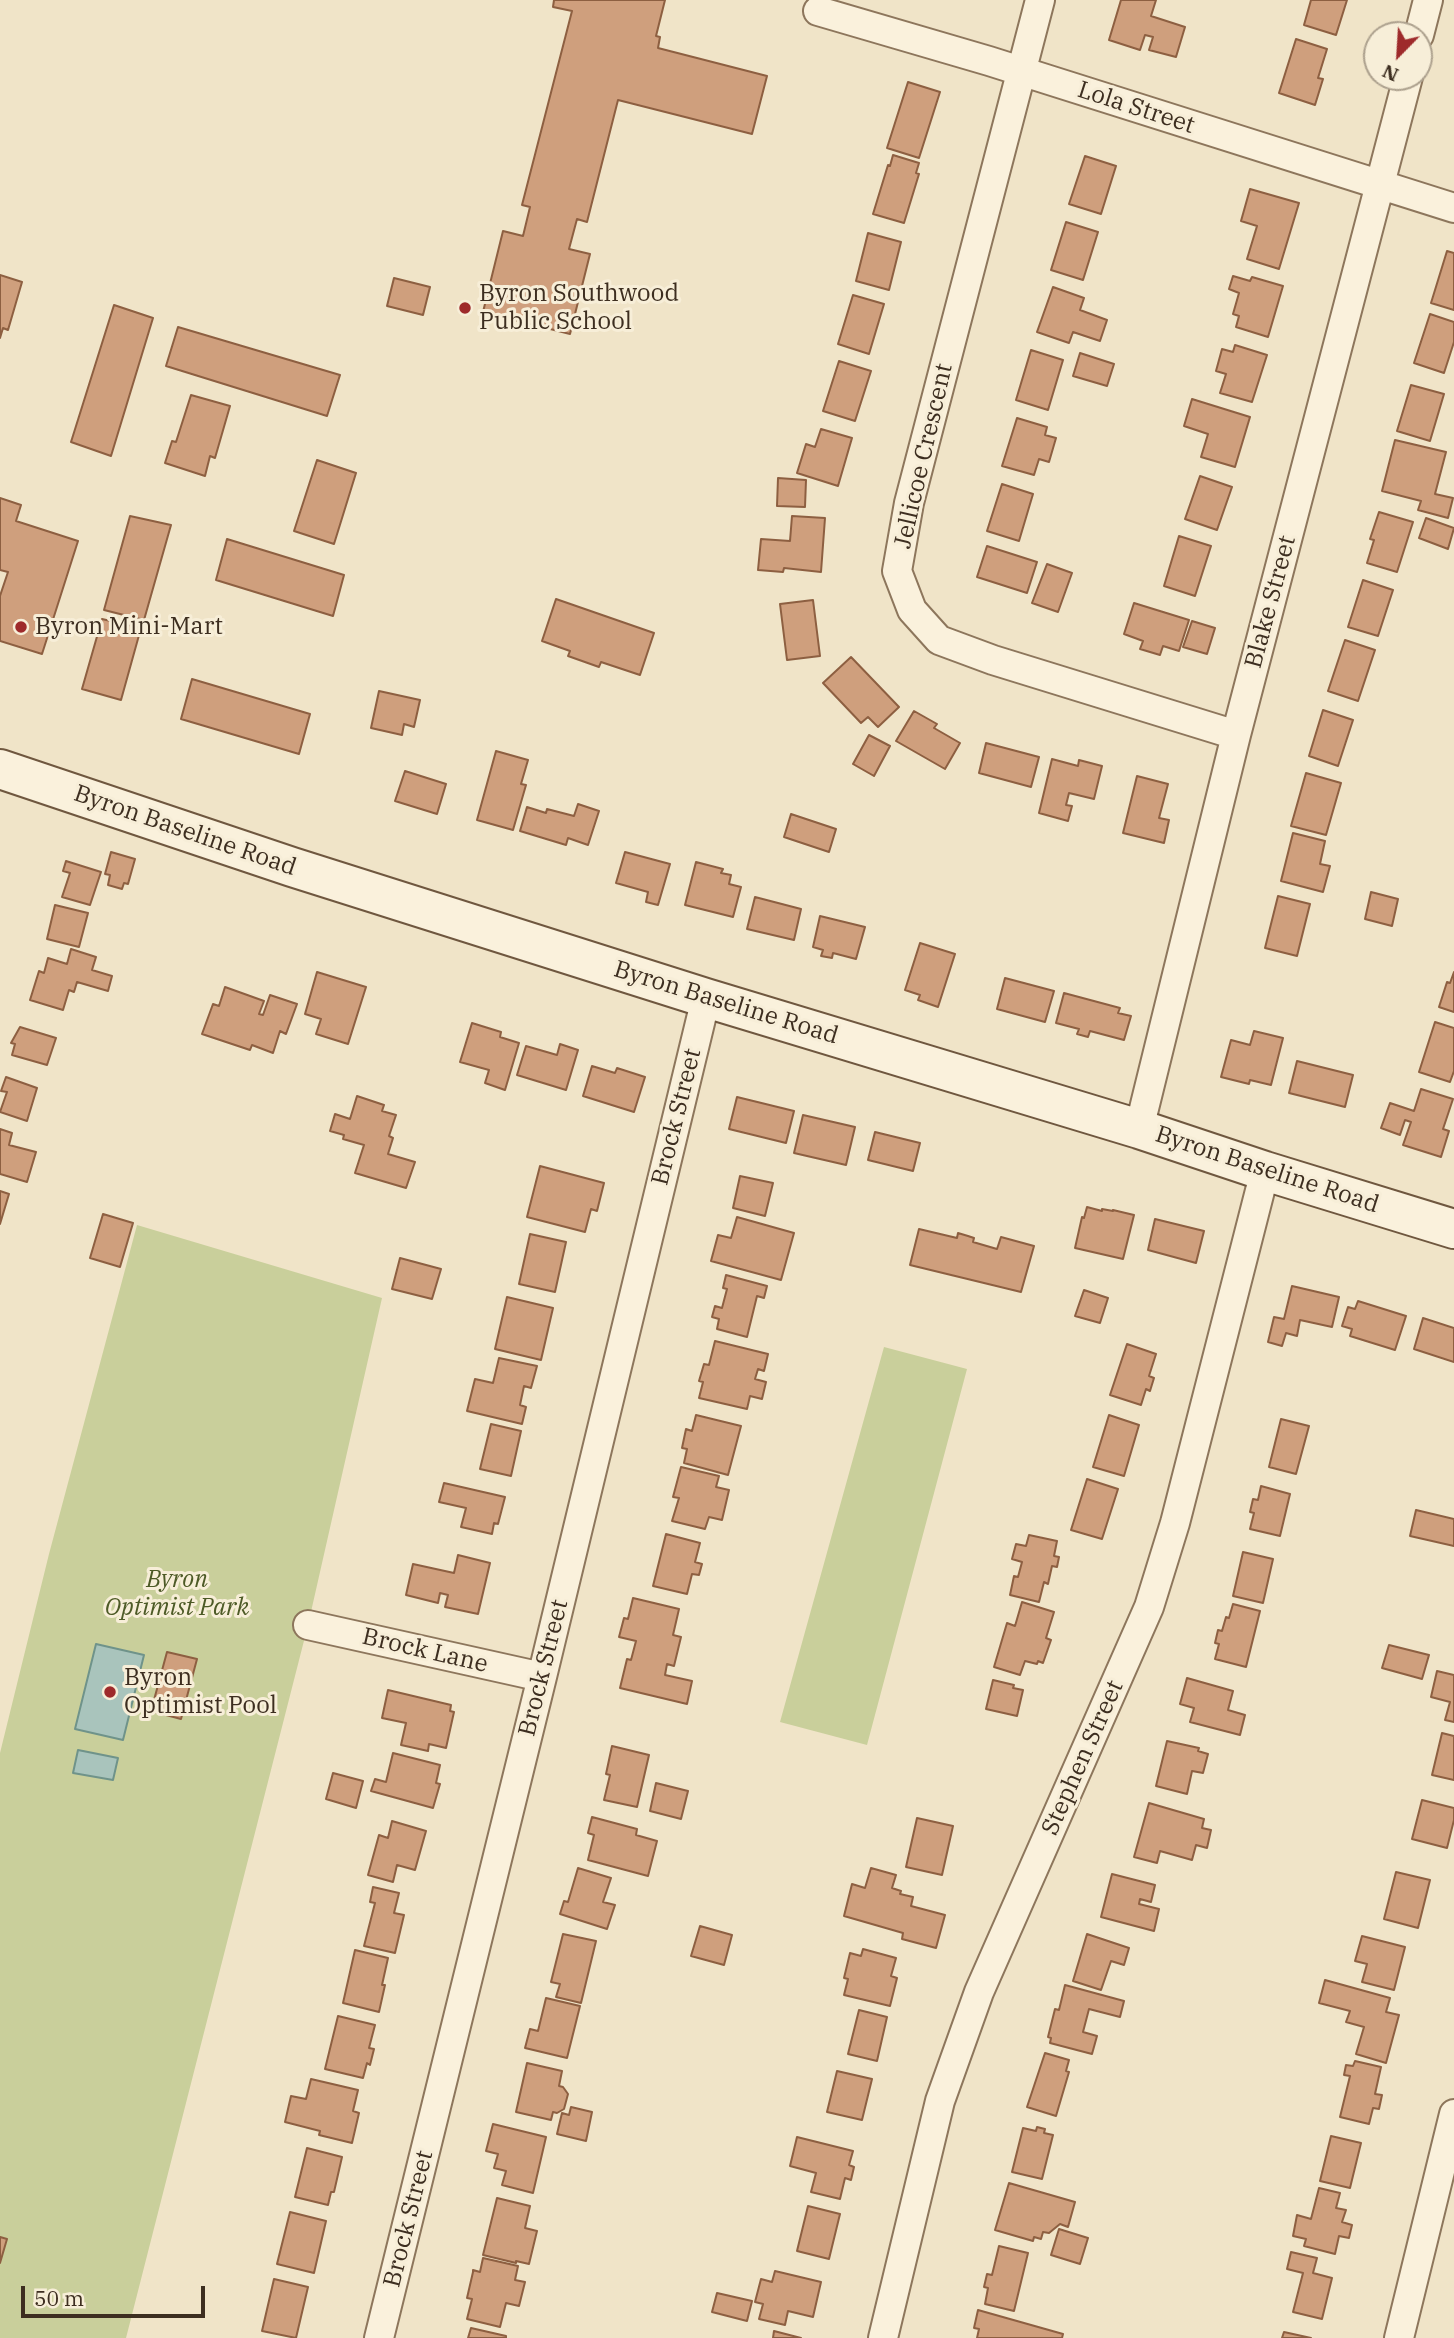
<!DOCTYPE html>
<style>
body{margin:0}
#map{position:relative;width:1454px;height:2338px;overflow:hidden;background:#f0e4c8;font-family:"IBM Plex Serif",serif}
canvas{display:block}
.north{position:absolute;left:1363px;top:21px;width:70px;height:70px;box-sizing:border-box;background:#f7eed8;border:2px solid #ada18e;border-radius:50%;rotate:204deg;font-size:19px;font-weight:700;line-height:28px;text-align:center;color:#3d2e20}
.north::after{content:'';display:block;margin:auto;width:24px;height:32px;background:#9e2a2b;clip-path:polygon(50% 0,100% 100%,50% 72%,0 100%)}
.scale{position:absolute;left:21px;top:2286px;width:184px;height:32px;box-sizing:border-box;border:4px solid #3d2e20;border-top:0;padding-left:9px;font-size:21px;line-height:24px;white-space:nowrap;color:#3d2e20;-webkit-text-stroke:5px #f7eed8;paint-order:stroke}
</style>
<div id="map">
<canvas width="1454" height="2338"></canvas>
<div class="north">N</div>
<div class="scale">50 m</div>
</div>
<script>
const context = document.querySelector('canvas').getContext('2d');
context.lineJoin = 'round';
function paint(path, color) { context.fillStyle = color; context.fill(path, 'evenodd'); }
function stroke(path, color, width, dash) { context.strokeStyle = color; context.lineWidth = width; context.lineCap = dash ? 'butt' : 'round'; context.setLineDash(dash || []); context.stroke(path); }
function label(font, color, halo, rows, align = 'center') {
  context.font = font + ' "IBM Plex Serif",serif'; context.lineWidth = 6; context.setLineDash([]); context.textBaseline = 'middle'; context.strokeStyle = halo; context.fillStyle = color; for (const [text, x, y, turn = 0] of rows) {
    context.save(); context.translate(x, y); context.rotate((+turn || 0) * Math.PI / 180); context.textAlign = isNaN(turn) ? turn : align; if (halo) context.strokeText(text, 0, 0); context.fillText(text, 0, 0); context.restore();
  }
}
paint(new Path2D(`
 M137,1225L382,1298L308,1625L126,2338H0V1753L49,1554Z
 M884,1347L967,1369L867,1745L780,1722Z`), '#c9cf9b');
const water = new Path2D(`
 M96,1644L144,1655L123,1740L75,1729Z
 M78,1750L118,1758L113,1780L73,1773Z`);
paint(water, '#a9c4bc');
stroke(water, '#6f938a', 2);
const building = new Path2D(`
 M554,0H665L656,36L660,37L658,48L767,76L752,134L618,100L587,222L577,219L569,249L590,254L570,334L483,312L503,231L523,236L530,207L522,205L572,11L553,7Z
 M1121,0H1156L1151,16L1185,27L1176,57L1149,50L1153,37L1145,35L1140,50L1109,40Z
 M1311,0H1347L1336,35L1304,25Z
 M1296,39L1327,49L1318,78L1323,79L1315,105L1279,93Z
 M908,82L940,92L919,158L887,148Z
 M893,155L919,163L916,173L919,174L904,223L873,214L888,165L890,166Z
 M1085,156L1116,166L1101,214L1069,204Z
 M1250,189L1299,203L1279,269L1247,259L1257,226L1241,221Z
 M1066,222L1098,232L1083,280L1051,270Z
 M868,233L901,242L889,290L856,281Z
 M1447,251L1454,253V310L1431,303Z
 M0,275L22,282L8,330L3,328L0,338Z
 M1233,276L1250,281L1252,277L1283,286L1268,337L1236,327L1239,316L1233,314L1239,293L1229,289Z
 M394,278L430,287L423,315L387,306Z
 M1053,287L1084,298L1080,310L1107,320L1100,341L1073,332L1069,343L1037,332Z
 M853,295L884,304L869,354L838,344Z
 M114,305L153,318L111,456L71,442Z
 M1430,314L1454,322V342L1444,373L1414,363Z
 M178,327L340,375L327,416L166,366Z
 M1235,345L1267,355L1252,402L1220,393L1226,374L1216,371L1222,349L1233,352Z
 M1031,350L1063,360L1048,410L1016,400Z
 M1080,353L1114,364L1107,386L1073,376Z
 M839,361L871,371L855,421L823,411Z
 M1411,385L1444,394L1430,441L1397,431Z
 M191,395L230,406L215,458L210,456L205,476L165,463L172,441L176,442Z
 M1192,399L1250,417L1235,467L1201,457L1208,434L1184,426Z
 M1017,418L1047,427L1045,435L1056,438L1049,462L1039,459L1034,475L1002,466Z
 M821,429L852,438L838,486L797,473L806,444L815,447Z
 M1395,440L1446,452L1435,494L1453,498L1448,518L1418,510L1421,501L1382,491Z
 M317,460L356,473L334,544L294,531Z
 M1200,476L1232,487L1217,530L1185,519Z
 M778,478L806,480L805,507L777,506Z
 M1002,484L1033,494L1019,541L987,531Z
 M0,498L21,505L16,521L78,541L42,654L0,641V596L8,572L0,570Z
 M1379,512L1413,522L1397,572L1367,563L1374,540L1370,539Z
 M130,516L171,525L144,620L104,610Z
 M792,516L825,518L821,572L784,568L783,572L758,570L761,539L790,541Z
 M1426,518L1454,528L1448,549L1419,538Z
 M1179,536L1211,546L1195,596L1164,586Z
 M227,539L344,575L333,616L216,580Z
 M987,546L1037,562L1027,593L977,577Z
 M1047,564L1072,573L1058,612L1032,603Z
 M1363,580L1393,590L1378,636L1348,627Z
 M556,599L654,633L640,675L601,662L599,667L568,656L570,651L542,641Z
 M813,600L820,656L787,660L780,604Z
 M1134,603L1189,620L1179,651L1163,646L1160,655L1140,649L1143,641L1124,634Z
 M102,619L141,628L121,700L82,689Z
 M1192,621L1215,628L1207,654L1183,647Z
 M1345,640L1375,650L1358,701L1328,691Z
 M851,657L899,707L878,727L868,717L861,723L823,683Z
 M192,679L310,714L299,754L181,719Z
 M379,691L420,700L414,727L404,724L402,735L371,728Z
 M1323,710L1353,720L1338,766L1309,756Z
 M914,711L937,724L934,728L960,743L945,769L896,741Z
 M869,735L890,746L874,776L853,764Z
 M986,743L1039,757L1031,787L979,773Z
 M496,751L528,760L521,784L526,785L513,830L477,820Z
 M1052,759L1078,766L1079,760L1102,766L1094,799L1069,793L1066,805L1072,806L1068,821L1039,813Z
 M405,771L446,784L437,814L395,801Z
 M1306,773L1341,783L1326,835L1291,826Z
 M1137,776L1168,784L1159,818L1169,820L1164,843L1123,833Z
 M578,804L599,811L588,845L568,838L566,845L520,831L527,807L546,813L547,809L574,816Z
 M791,814L836,829L829,852L784,837Z
 M1293,833L1325,841L1320,864L1330,866L1323,892L1281,881Z
 M111,852L135,859L128,884L124,883L122,889L108,885L110,875L105,874Z
 M625,852L670,864L658,905L646,902L648,892L616,883Z
 M66,861L101,872L90,905L62,897L70,873L63,871Z
 M696,862L723,869L721,873L731,875L729,884L741,887L733,917L685,905Z
 M1371,892L1398,899L1392,926L1365,919Z
 M1278,896L1310,904L1297,956L1265,948Z
 M755,897L801,909L794,940L747,929Z
 M55,905L88,913L79,947L47,939Z
 M820,916L865,927L856,959L833,953L832,958L821,956L823,950L813,947Z
 M920,943L955,954L938,1007L918,1000L920,995L905,990Z
 M71,949L96,957L92,970L112,976L108,991L77,982L74,992L69,990L63,1010L30,1000L39,971L44,973L48,958L67,964Z
 M317,972L366,987L348,1044L316,1034L321,1019L305,1014Z
 M1454,972V1012L1439,1007L1447,982L1450,983Z
 M1005,978L1054,991L1045,1022L997,1009Z
 M225,987L264,1001L259,1014L263,1015L270,995L297,1004L286,1034L280,1031L273,1053L252,1045L250,1050L202,1034L213,1004L219,1006Z
 M1064,993L1120,1008L1118,1013L1131,1016L1124,1040L1090,1031L1088,1037L1077,1034L1079,1029L1056,1023Z
 M1435,1022L1454,1028V1071L1450,1082L1419,1072Z
 M472,1023L501,1032L500,1037L519,1043L505,1090L485,1083L489,1070L460,1062Z
 M20,1027L56,1038L47,1065L12,1055L15,1044L11,1043Z
 M1254,1031L1283,1038L1271,1085L1250,1080L1249,1084L1221,1077L1231,1040L1250,1045Z
 M560,1044L578,1050L566,1090L517,1075L526,1046L557,1055Z
 M1297,1061L1353,1075L1345,1107L1289,1093Z
 M592,1066L615,1073L617,1068L645,1077L634,1112L583,1096Z
 M6,1077L37,1088L27,1121L0,1112L7,1092L1,1091Z
 M1421,1089L1453,1099L1443,1129L1449,1131L1441,1157L1403,1145L1411,1122L1405,1120L1400,1135L1381,1128L1390,1103L1414,1111Z
 M357,1096L384,1105L382,1111L396,1115L389,1136L393,1138L388,1154L415,1162L406,1188L355,1173L364,1145L343,1139L344,1135L330,1131L335,1114L350,1119Z
 M737,1097L794,1111L786,1143L729,1129Z
 M803,1115L855,1127L846,1165L794,1153Z
 M0,1129L12,1133L9,1145L36,1152L27,1182L0,1174Z
 M875,1132L920,1143L913,1171L868,1160Z
 M540,1166L604,1183L597,1211L591,1209L585,1232L527,1217Z
 M740,1176L773,1183L765,1216L733,1208Z
 M0,1191L9,1194L0,1224Z
 M1087,1207L1102,1211V1209L1113,1211V1210L1134,1215L1123,1259L1075,1248L1082,1217L1084,1218Z
 M103,1214L133,1223L120,1267L90,1258Z
 M737,1217L794,1233L781,1280L711,1261L718,1235L731,1238Z
 M1155,1219L1204,1231L1196,1263L1148,1250Z
 M919,1229L957,1238L958,1233L968,1236L974,1238L973,1242L997,1249L1001,1237L1034,1246L1021,1292L910,1265Z
 M530,1234L566,1242L555,1292L519,1284Z
 M400,1258L441,1269L432,1299L392,1289Z
 M726,1275L767,1286L764,1298L757,1296L747,1337L717,1329L719,1319L712,1317L715,1306L722,1308L727,1289L723,1288Z
 M1292,1286L1339,1297L1332,1327L1300,1320L1297,1336L1286,1333L1282,1346L1268,1342L1274,1317L1284,1319Z
 M1084,1290L1108,1298L1100,1323L1075,1316Z
 M507,1297L553,1308L541,1360L495,1349Z
 M1358,1301L1406,1316L1395,1350L1350,1336L1352,1329L1342,1326L1348,1307L1355,1309Z
 M1423,1318L1454,1328V1362L1414,1349Z
 M715,1341L768,1354L764,1371L758,1369L755,1379L766,1382L762,1399L750,1396L747,1409L699,1398L703,1382L699,1381L704,1364L709,1365Z
 M1127,1344L1156,1354L1149,1376L1154,1378L1150,1391L1146,1389L1141,1405L1110,1395Z
 M499,1358L537,1366L531,1388L524,1386L520,1405L526,1407L522,1424L467,1411L475,1379L493,1383Z
 M696,1415L741,1426L728,1475L684,1463L687,1449L682,1448L686,1429L692,1431Z
 M1109,1415L1139,1425L1124,1476L1093,1467Z
 M1281,1419L1309,1426L1296,1474L1269,1467Z
 M491,1424L521,1431L511,1476L480,1469Z
 M681,1467L719,1476L716,1487L729,1490L722,1520L709,1517L705,1529L672,1521L679,1498L673,1497Z
 M1087,1479L1118,1489L1102,1539L1071,1530Z
 M444,1483L505,1497L498,1524L494,1523L492,1534L461,1527L466,1508L439,1502Z
 M1261,1486L1290,1494L1280,1536L1250,1529L1254,1513L1250,1512L1253,1499L1258,1500Z
 M1416,1510L1454,1519V1546L1410,1536Z
 M666,1534L700,1543L695,1562L702,1564L699,1575L692,1574L687,1594L653,1586Z
 M1029,1535L1057,1541L1054,1556L1059,1557L1057,1567L1052,1566L1048,1584L1044,1582L1039,1602L1010,1595L1014,1576L1018,1577L1022,1562L1012,1559L1016,1544L1026,1546Z
 M1243,1552L1273,1559L1263,1603L1233,1596Z
 M458,1555L490,1563L478,1614L445,1607L448,1595L440,1593L438,1603L406,1595L413,1564L454,1573Z
 M633,1598L679,1609L673,1635L681,1637L674,1666L667,1664L665,1675L692,1681L687,1704L620,1688L627,1659L631,1660L636,1641L619,1637L624,1618L628,1619Z
 M1022,1602L1054,1612L1046,1638L1051,1640L1043,1663L1038,1661L1037,1664L1025,1661L1020,1675L994,1667L1007,1623L1015,1626Z
 M1233,1604L1260,1611L1246,1667L1215,1659L1219,1644L1215,1643L1218,1630L1222,1631L1226,1617L1229,1618Z
 M1389,1645L1429,1655L1422,1679L1382,1668Z
 M167,1652L197,1659L181,1719L151,1711Z
 M1437,1671L1454,1675V1722L1445,1720L1450,1702L1431,1697Z
 M1187,1678L1233,1691L1228,1710L1245,1715L1240,1735L1190,1722L1194,1708L1180,1704Z
 M993,1680L1014,1685L1013,1688L1023,1690L1017,1716L986,1709Z
 M388,1690L451,1705L450,1711L454,1712L446,1748L429,1744L428,1751L401,1745L406,1723L382,1718Z
 M1442,1733L1454,1736V1780L1432,1775Z
 M1167,1741L1199,1748L1198,1751L1208,1754L1203,1773L1192,1771L1187,1794L1156,1786Z
 M612,1746L649,1755L637,1807L604,1800L610,1775L606,1774Z
 M393,1753L440,1765L436,1783L440,1784L433,1808L371,1791L375,1779L386,1782Z
 M333,1773L363,1781L356,1808L326,1799Z
 M656,1783L688,1791L681,1819L650,1811Z
 M1422,1800L1454,1808V1820L1447,1848L1412,1839Z
 M1149,1803L1204,1819L1202,1828L1211,1830L1207,1848L1196,1845L1192,1860L1160,1851L1157,1863L1134,1857Z
 M592,1817L637,1829L636,1835L657,1841L648,1876L588,1860L594,1835L588,1833Z
 M917,1818L953,1826L942,1875L906,1867Z
 M392,1821L426,1831L415,1870L397,1865L393,1882L368,1875L379,1835L388,1838Z
 M578,1868L611,1878L603,1902L615,1905L607,1929L560,1914L564,1901L568,1902Z
 M871,1868L896,1875L892,1888L901,1891L900,1894L913,1897L911,1906L945,1915L936,1948L902,1939L903,1933L844,1916L852,1884L865,1888Z
 M1396,1872L1430,1880L1418,1928L1384,1919Z
 M1112,1874L1155,1885L1151,1902L1140,1899L1139,1904L1159,1909L1154,1931L1101,1917Z
 M373,1887L399,1893L394,1913L404,1915L395,1953L364,1946L375,1903L370,1902Z
 M700,1926L732,1935L724,1965L691,1956Z
 M563,1934L596,1941L581,2003L556,1997L560,1984L551,1982Z
 M1087,1934L1129,1948L1124,1965L1111,1961L1101,1990L1073,1981Z
 M1362,1936L1405,1947L1394,1990L1362,1982L1367,1964L1355,1961Z
 M863,1949L896,1958L891,1976L897,1978L890,2006L844,1995L848,1979L844,1978L850,1953L861,1956Z
 M355,1950L388,1958L382,1985H385L379,2012L343,2003Z
 M1325,1980L1390,1998L1386,2012L1399,2015L1386,2063L1356,2054L1364,2027L1346,2022L1350,2011L1319,2003Z
 M1065,1985L1124,2001L1120,2017L1089,2009L1083,2032L1097,2036L1092,2054L1050,2043L1051,2038L1048,2037L1055,2009L1059,2010Z
 M546,1998L580,2006L567,2058L525,2048L530,2029L538,2031Z
 M859,2010L887,2017L877,2061L848,2054Z
 M338,2016L375,2025L369,2048L374,2049L370,2065L367,2063L363,2078L325,2069Z
 M1045,2053L1069,2060L1066,2071L1069,2072L1056,2116L1027,2107Z
 M1355,2061L1381,2067L1375,2094L1382,2095L1379,2109L1373,2108L1369,2124L1340,2117L1350,2076L1344,2075L1346,2065L1353,2066Z
 M527,2063L562,2071L559,2086L563,2087L568,2094L564,2109L557,2113L553,2112L551,2120L516,2112Z
 M837,2071L872,2079L862,2120L827,2112Z
 M311,2079L358,2090L353,2111L359,2113L352,2143L319,2135L320,2131L285,2122L291,2096L306,2099Z
 M571,2107L592,2112L586,2141L557,2134L562,2113L569,2115Z
 M493,2124L546,2137L533,2193L502,2185L506,2171L494,2168L498,2154L486,2151Z
 M1037,2127L1045,2129L1044,2133L1053,2135L1042,2179L1012,2172L1023,2128L1036,2131Z
 M1331,2136L1361,2143L1350,2188L1320,2181Z
 M797,2137L853,2151L849,2165L854,2167L851,2180L845,2178L840,2199L811,2192L816,2173L790,2166Z
 M307,2148L342,2157L334,2192H331L328,2205L295,2197Z
 M1009,2183L1075,2202L1068,2227L1060,2224L1049,2233L1043,2232L1041,2239L1034,2237L1033,2241L995,2230Z
 M1319,2188L1340,2193L1336,2208L1346,2210L1342,2222L1352,2225L1349,2238L1339,2236L1335,2254L1304,2246L1306,2239L1293,2236L1297,2215L1311,2219Z
 M497,2198L530,2206L525,2228L537,2231L529,2264L516,2261V2263L483,2255Z
 M808,2206L840,2214L829,2259L797,2251Z
 M290,2212L326,2221L314,2273L277,2264Z
 M1059,2229L1088,2238L1080,2264L1051,2255Z
 M0,2237L7,2239L0,2263Z
 M999,2246L1028,2253L1014,2311L985,2304L988,2288L984,2287L987,2274L992,2275Z
 M1291,2252L1317,2258L1313,2273L1332,2278L1322,2319L1293,2312L1303,2273L1287,2269Z
 M483,2258L518,2266L515,2280L525,2282L519,2306L506,2303L500,2327L467,2319L472,2299L467,2298L473,2272V2270L480,2272Z
 M775,2271L821,2282L813,2317L788,2311L785,2325L759,2319L763,2304L755,2302L761,2279L772,2282Z
 M274,2279L308,2287L296,2338L262,2331Z
 M717,2293L752,2301L747,2321L712,2312Z
 M978,2310L1063,2334L1062,2338H977L979,2329L974,2328Z
 M471,2328L506,2336V2338H468Z
 M774,2331L801,2338H773Z
 M1284,2332L1311,2338H1282Z`);
paint(building, '#cf9f7d');
stroke(building, '#8d5f41', 2);
const minor = new Path2D(`
 M1040,0L909,503L897,571L912,610L939,640L993,660L1236,735
 M818,11L989,61L1454,208
 M1419,35L1428,0
 M1139,1129L1236,735L1408,77
 M308,1625L542,1677
 M379,2338L542,1677L706,998
 M883,2338L940,2101L979,1992L1149,1607L1175,1523L1265,1171
 M1399,2338L1454,2114`);
const secondary = new Path2D(`
 M0,769L292,867L706,998L1139,1129L1265,1171L1454,1229`);
stroke(minor, '#8d765c', 32);
stroke(secondary, '#6f573f', 42);
stroke(minor, '#faf1dc', 28);
stroke(secondary, '#faf1dc', 38);
for (const [x, y, r, color] of [
 [465,308,7,"#9e2a2b"],
 [21,627,7,"#9e2a2b"],
 [110,1692,7,"#9e2a2b"]
]) { const dot = new Path2D(); dot.arc(x, y, r, 0, 2 * Math.PI); context.fillStyle = color; context.fill(dot); stroke(dot, '#f7eed8', 2.5); }
label('24px', '#3d2e20', '#f7eed8', [
 ["Lola Street",1136,108,18],
 ["Jellicoe Crescent",924,456,-77],
 ["Blake Street",1271,602,-75],
 ["Byron Baseline Road",185,831,19],
 ["Byron Baseline Road",726,1003,17],
 ["Brock Street",677,1117,-76],
 ["Byron Baseline Road",1267,1170,18],
 ["Brock Lane",425,1651,13],
 ["Brock Street",544,1668,-76],
 ["Stephen Street",1083,1758,-66],
 ["Brock Street",409,2219,-76]
]);
label('24px', '#3d2e20', '#f7eed8', [
 ["Byron Southwood",479,294],
 ["Public School",479,322],
 ["Byron Mini-Mart",35,627],
 ["Byron",124,1678],
 ["Optimist Pool",124,1706]
], 'left');
label('italic 24px', '#4d5a26', '#f7eed8', [
 ["Byron",177,1580],
 ["Optimist Park",177,1608]
]);
</script>
